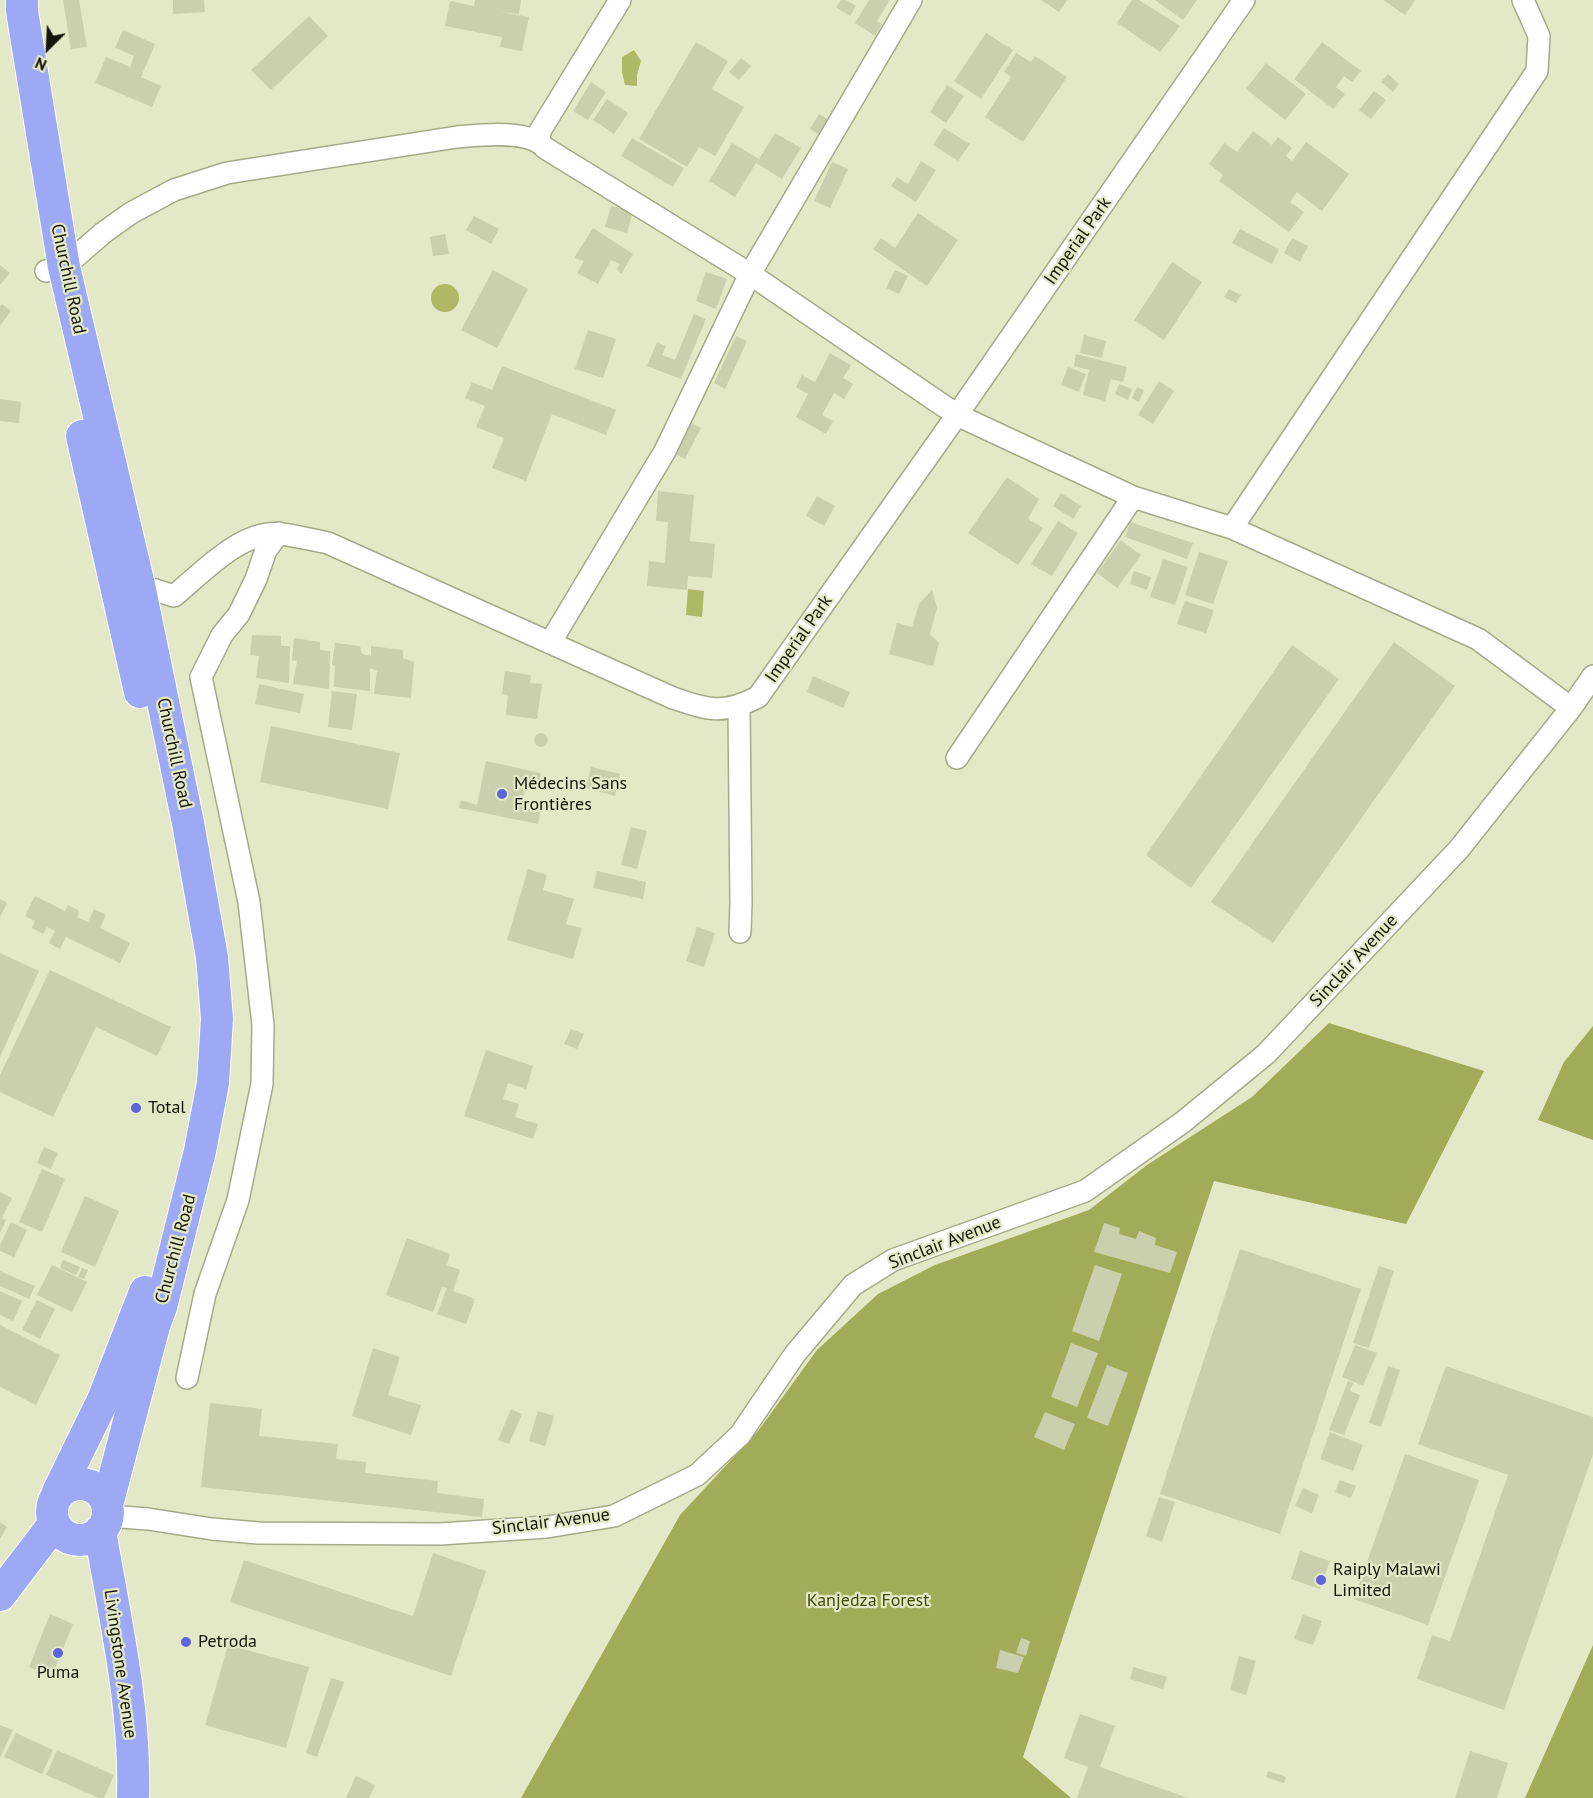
<!DOCTYPE html>
<meta charset="utf-8">
<style>
body{margin:0}
#map{position:relative;width:1593px;height:1798px;overflow:hidden;background:#e3e9c6;font-family:"PT Sans",sans-serif}
canvas{display:block}
.north{position:absolute;left:18px;top:18px;width:60px;height:60px;-webkit-text-stroke:4px #e3e9c6;paint-order:stroke;rotate:204deg;font-size:16px;font-weight:700;line-height:24px;text-align:center;color:#141609}
.north::after{content:'';display:block;margin:auto;width:21px;height:27px;background:#141609;clip-path:polygon(50% 0,100% 100%,50% 72%,0 100%)}
</style>
<div id="map">
<canvas width="1593" height="1798"></canvas>
<div class="north">N</div>
</div>
<script>
const context = document.querySelector('canvas').getContext('2d');
context.lineJoin = 'round';
function paint(path, color) { context.fillStyle = color; context.fill(path, 'evenodd'); }
function stroke(path, color, width, dash) { context.strokeStyle = color; context.lineWidth = width; context.lineCap = dash ? 'butt' : 'round'; context.setLineDash(dash || []); context.stroke(path); }
function label(font, color, halo, rows, align = 'center') {
  context.font = font + ' "PT Sans",sans-serif'; context.lineWidth = 4.5; context.setLineDash([]); context.textBaseline = 'middle'; context.strokeStyle = halo; context.fillStyle = color; for (const [text, x, y, turn = 0] of rows) {
    context.save(); context.translate(x, y); context.rotate((+turn || 0) * Math.PI / 180); context.textAlign = isNaN(turn) ? turn : align; if (halo) context.strokeText(text, 0, 0); context.fillText(text, 0, 0); context.restore();
  }
}
paint(new Path2D(`
 M1329,1023L1484,1071L1406,1224L1214,1181L1023,1757L1071,1798H521L680,1515L758,1431L817,1350L878,1294L935,1265L1089,1210L1147,1165L1252,1097Z
 M1593,1026V1140L1538,1120L1564,1062Z
 M1593,1645V1798H1525Z`), '#a2ab57');
paint(new Path2D(`
 M634,50L641,61L637,75V86L625,85L622,72V57Z
 M431 298a14 14 0 1 1 28 0a14 14 0 1 1-28 0Z
 M688,589L704,591L702,617L686,615Z`), '#afb864');
paint(new Path2D(`
 M63,0H79L87,47L71,49Z
 M173,0H204L205,12L173,14Z
 M475,0H521L519,14L500,12L529,17L522,51L500,47L502,37L445,26L450,1L474,6Z
 M841,0H846L856,6L850,16L836,7Z
 M869,0H890L877,21L882,24L875,36L855,23Z
 M1041,0H1067L1059,12Z
 M1132,0H1139L1180,26L1160,52L1117,23Z
 M1155,0H1197L1183,20Z
 M1383,0H1415L1405,15Z
 M309,16L328,36L271,90L251,70Z
 M123,30L155,44L141,77L161,86L152,107L95,83L106,57L130,67L134,56L115,48Z
 M986,33L1013,50L981,99L954,81Z
 M696,42L728,61L712,89L744,107L715,156L699,147L687,167L639,139Z
 M1322,42L1361,71L1352,82L1344,76L1336,87L1345,94L1333,109L1294,79Z
 M1016,53L1031,62L1035,56L1067,77L1023,142L985,117L1011,77L1004,72Z
 M741,58L751,66L739,80L729,72Z
 M1266,63L1306,94L1285,120L1246,89Z
 M1388,74L1399,84L1393,92L1381,82Z
 M591,82L606,92L588,120L573,111Z
 M947,85L964,96L946,123L930,112Z
 M1374,91L1386,100L1371,119L1359,110Z
 M607,99L628,113L614,134L593,120Z
 M819,114L829,120L820,135L810,129Z
 M944,128L970,144L958,161L933,145Z
 M1253,131L1272,145L1278,137L1292,148L1286,156L1292,161L1306,142L1349,174L1322,211L1297,192L1290,202L1304,212L1289,232L1219,181L1223,175L1209,164L1224,143L1237,152Z
 M775,133L801,148L782,179L756,163L735,197L709,181L732,143L759,159Z
 M632,138L684,168L673,187L621,156Z
 M921,161L936,170L916,202L891,186L897,177L908,184Z
 M832,162L848,169L830,208L814,201Z
 M611,206L633,211L627,233L605,227Z
 M918,213L958,240L927,286L873,249L881,238L895,248Z
 M474,216L499,229L491,244L466,230Z
 M593,228L633,254L621,274L617,269L620,264L611,260L598,284L577,273L584,261L574,258Z
 M1240,229L1279,249L1272,264L1232,243Z
 M445,234L449,254L433,256L430,237Z
 M1292,238L1308,246L1300,262L1284,253Z
 M1172,262L1202,282L1164,340L1134,320Z
 M0,265L10,273L0,285Z
 M493,270L528,289L497,348L461,330Z
 M895,270L908,276L899,294L886,288Z
 M706,272L727,279L716,309L696,301Z
 M1229,289L1241,295L1236,303L1224,297Z
 M2,304L11,311L0,326V306Z
 M694,314L706,319L681,379L647,366L657,342L666,346L662,355L675,360Z
 M588,330L616,339L603,378L575,369Z
 M1084,335L1106,341L1102,358L1080,353Z
 M736,336L747,341L725,389L714,383Z
 M830,353L851,365L843,378L853,384L844,399L834,393L822,415L833,421L826,434L796,417L808,394L796,387L802,375L815,382Z
 M1076,354L1127,367L1123,382L1111,379L1105,401L1083,395L1089,370L1074,366Z
 M502,366L616,410L606,435L552,414L526,481L492,468L504,438L476,427L485,406L465,398L472,382L492,390Z
 M1068,367L1086,374L1079,392L1061,385Z
 M1159,381L1174,391L1153,424L1138,415Z
 M1119,384L1132,389L1128,400L1115,394Z
 M1137,387L1144,390L1139,402L1132,398Z
 M0,399L21,402L19,423L0,421Z
 M686,420L701,428L685,459L669,451Z
 M1007,477L1039,499L1028,519L1043,528L1018,565L968,533Z
 M658,491L694,495L690,541L715,544L712,578L688,576L687,590L647,586L649,561L665,563L668,522L656,521Z
 M1061,493L1081,506L1073,519L1053,506Z
 M817,496L835,506L824,526L806,516Z
 M1058,521L1078,533L1052,576L1031,564Z
 M1130,522L1193,543L1187,559L1125,537Z
 M1121,540L1141,555L1117,588L1097,573Z
 M1199,552L1228,561L1213,604L1185,595Z
 M1163,559L1188,567L1175,605L1150,597Z
 M1134,571L1151,577L1147,590L1130,584Z
 M932,590L937,608L930,634L939,643L933,666L889,654L897,623L912,627L919,604Z
 M1185,601L1214,610L1206,633L1177,624Z
 M252,635L281,636V646H290L289,683L256,678L259,656L250,655Z
 M294,638L320,642V650L330,651L329,689L293,684L297,661L292,660Z
 M1394,642L1455,686L1273,943L1211,902Z
 M335,643L360,646L362,654L371,656V646L403,650V658L414,662L411,698L374,694L377,671L370,668V691L334,687L335,666L332,664Z
 M1292,645L1339,679L1191,888L1146,855Z
 M505,671L531,675L530,683L542,684L537,719L506,715L508,695L502,694Z
 M813,676L850,692L843,708L807,692Z
 M259,684L304,694L300,713L255,704Z
 M332,691L357,694L352,730L328,727Z
 M271,726L400,753L388,809L260,782Z
 M534 740a7 7 0 1 1 14 0a7 7 0 1 1-14 0Z
 M486,761L541,773L538,789L526,786L522,804L541,808L538,824L459,808L461,800L477,805Z
 M591,767L620,774L615,796L586,788Z
 M631,827L647,831L637,869L621,865Z
 M528,869L547,875L543,890L574,899L566,924L582,928L573,959L507,940Z
 M597,871L646,882L643,899L593,888Z
 M35,896L65,911L68,905L79,911L77,917L88,922L94,909L106,915L100,928L130,943L120,963L66,937L60,949L49,943L55,931L47,927L43,934L32,928L35,921L25,916Z
 M0,899L7,903L0,917Z
 M697,927L715,933L704,967L686,961Z
 M0,953L39,971L0,1057Z
 M50,970L171,1027L157,1056L96,1027L53,1117L0,1092V1075Z
 M571,1029L584,1034L577,1049L564,1044Z
 M486,1050L533,1066L526,1089L508,1083L503,1099L519,1104L515,1117L538,1124L533,1139L464,1116Z
 M44,1147L58,1153L51,1169L37,1163Z
 M42,1169L65,1179L42,1232L19,1222Z
 M0,1192L12,1198L2,1218L6,1220L0,1233Z
 M85,1196L119,1211L95,1267L61,1252Z
 M11,1222L27,1230L14,1257L0,1251V1245Z
 M1104,1223L1120,1228L1119,1234L1136,1239L1139,1231L1156,1238L1155,1245L1177,1252L1170,1273L1094,1252Z
 M407,1238L450,1254L447,1265L460,1270L453,1291L475,1299L466,1324L437,1314L447,1288L442,1287L433,1312L386,1295Z
 M1240,1249L1361,1289L1280,1534L1160,1494Z
 M63,1260L80,1267L76,1275L60,1268Z
 M52,1265L87,1282L72,1312L37,1295Z
 M1095,1265L1122,1274L1099,1341L1072,1331Z
 M1379,1266L1394,1271L1369,1348L1353,1343Z
 M82,1268L88,1270L84,1279L78,1277Z
 M0,1271L35,1286L29,1299L0,1286Z
 M0,1291L22,1301L13,1321L0,1315Z
 M37,1300L55,1309L40,1339L22,1330Z
 M0,1325L60,1355L36,1405L0,1387Z
 M1071,1343L1098,1353L1077,1407L1051,1397Z
 M1355,1345L1377,1353L1363,1386L1342,1377Z
 M373,1348L400,1357L388,1395L421,1405L411,1435L352,1416Z
 M1107,1365L1128,1373L1108,1426L1087,1418Z
 M1388,1366L1400,1370L1381,1427L1369,1423Z
 M1446,1366L1593,1417V1454L1504,1710L1417,1679L1432,1635L1450,1641L1508,1475L1418,1444Z
 M1348,1381L1353,1383L1350,1391L1360,1395L1344,1435L1329,1430Z
 M210,1403L262,1409L259,1436L338,1444L336,1459L366,1462L365,1473L438,1481L437,1493L484,1499L482,1517L201,1487Z
 M511,1409L522,1414L509,1444L498,1440Z
 M538,1411L554,1416L545,1446L529,1441Z
 M1045,1412L1075,1424L1064,1450L1034,1437Z
 M1330,1432L1363,1445L1353,1471L1320,1459Z
 M1405,1454L1479,1480L1428,1625L1354,1599Z
 M1340,1480L1356,1486L1351,1498L1335,1492Z
 M1303,1488L1319,1495L1312,1513L1295,1506Z
 M1159,1497L1175,1502L1162,1542L1146,1536Z
 M0,1522L7,1527L0,1539Z
 M1300,1551L1330,1561L1320,1589L1291,1579Z
 M433,1553L486,1571L451,1676L230,1602L244,1560L413,1616Z
 M50,1614L73,1624L52,1676L29,1667Z
 M1303,1615L1322,1621L1313,1645L1294,1639Z
 M1021,1638L1030,1641L1026,1656L1016,1653Z
 M228,1645L309,1667L286,1748L205,1725Z
 M1000,1650L1024,1657L1018,1673L996,1668Z
 M1239,1656L1256,1661L1246,1695L1230,1690Z
 M1133,1667L1167,1677L1163,1689L1130,1679Z
 M331,1678L344,1682L317,1757L306,1753Z
 M1080,1714L1115,1726L1100,1767L1188,1798H1077L1088,1767L1064,1758Z
 M0,1725L13,1730L0,1758Z
 M16,1733L53,1750L42,1774L4,1757Z
 M57,1750L114,1775L104,1798H99L46,1775Z
 M1470,1751L1508,1763L1497,1798H1455Z
 M1268,1771L1286,1777L1284,1783L1266,1777Z
 M356,1776L375,1785L369,1798H346Z`), '#cacfad');
const minor = new Path2D(`
 M539,141L540,131L620,0
 M46,271L64,267L103,233L131,213L174,190L227,173L457,137C480,135 530,129 545,148L750,274L957,415L1133,497L1232,528L1478,639L1571,708
 M1232,528L1537,71L1539,36L1523,0
 M130,582L174,596C202,573 242,529 281,534C297,536 312,540 328,543L673,698C709,710 723,715 758,697L957,415L1244,0
 M550,643L665,451L750,274L911,0
 M739,707L741,903L740,932
 M957,758L1133,497
 M187,1378L205,1294L238,1200L262,1084L263,1025L249,902L201,677L222,635L239,614L256,579L266,550L279,533
 M108,1516L148,1519L212,1529L258,1533L440,1534L547,1527L614,1516L697,1475L740,1435L795,1354L853,1285L893,1260L1085,1191L1183,1122L1266,1054L1459,849L1571,708L1593,676`);
const highway = new Path2D(`
 M22,0V11L64,267L139,585L188,823L212,957L217,1019L213,1083L200,1151L161,1307L154,1326L107,1505
 M82,436L140,692
 M52 1512a28 28 0 1 1 56 0a28 28 0 1 1-56 0Z
 M58,1492L103,1400L145,1292
 M100,1531C115,1619 136,1709 133,1798
 M0,1595L54,1524`);
stroke(minor, '#a6aa89', 24);
stroke(highway, '#fff', 34);
stroke(minor, '#fff', 21);
stroke(highway, '#9da9f5', 32);
for (const [x, y, r, color] of [
 [502,794,6,"#5d64dc"],
 [136,1108,6,"#5d64dc"],
 [1321,1580,6,"#5d64dc"],
 [186,1642,6,"#5d64dc"],
 [58,1653,6,"#5d64dc"]
]) { const dot = new Path2D(); dot.arc(x, y, r, 0, 2 * Math.PI); context.fillStyle = color; context.fill(dot); stroke(dot, '#e3e9c6', 2); }
label('18px', '#141609', '#e3e9c6', [
 ["Imperial Park",1078,241,-55],
 ["Churchill Road",68,279,78],
 ["Imperial Park",799,639,-55],
 ["Churchill Road",174,753,78],
 ["Sinclair Avenue",1354,961,-47],
 ["Sinclair Avenue",945,1243,-21],
 ["Churchill Road",176,1249,-75],
 ["Sinclair Avenue",551,1522,-7],
 ["Livingstone Avenue",120,1664,82]
]);
label('18px', '#141609', '#e3e9c6', [
 ["Médecins Sans",514,784],
 ["Frontières",514,805],
 ["Total",148,1108],
 ["Raiply Malawi",1333,1570],
 ["Limited",1333,1591],
 ["Petroda",198,1642],
 ["Puma",58,1673,"center"]
], 'left');
label('18px', '#454a09', '#e3e9c6', [
 ["Kanjedza Forest",868,1601]
]);
</script>
